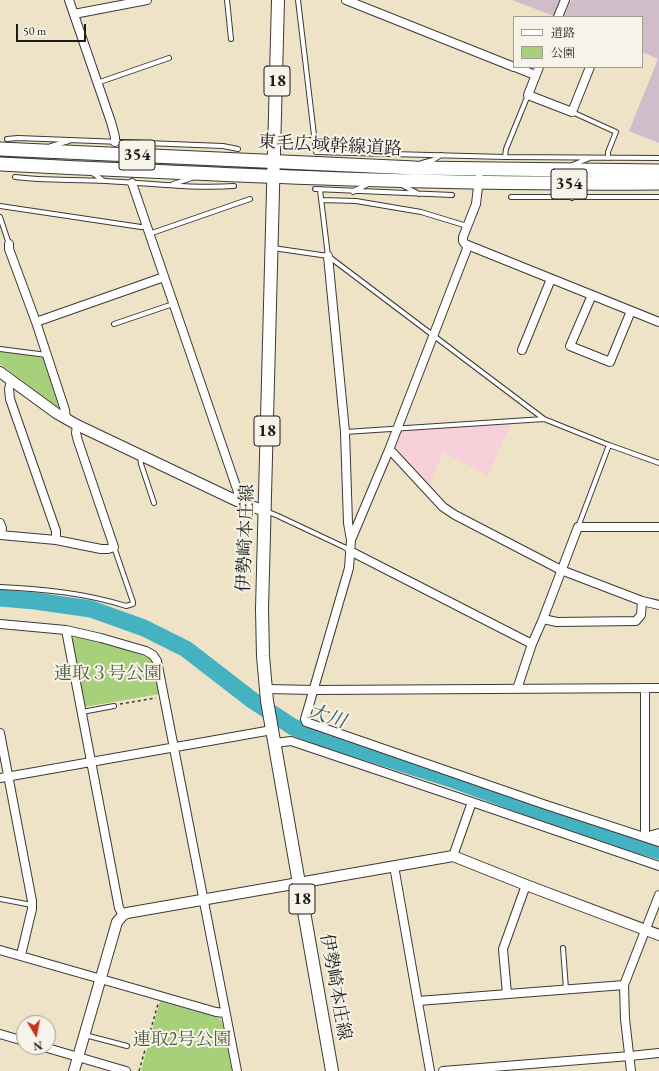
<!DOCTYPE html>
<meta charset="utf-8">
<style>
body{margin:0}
#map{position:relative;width:659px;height:1071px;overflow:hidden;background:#efe3c7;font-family:"EB Garamond","Noto Serif JP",serif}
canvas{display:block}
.legend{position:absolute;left:513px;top:16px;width:130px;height:52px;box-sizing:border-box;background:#f7f3e8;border:1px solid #9f9d96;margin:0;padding:5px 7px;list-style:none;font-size:12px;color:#1c1c1c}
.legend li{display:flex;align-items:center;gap:8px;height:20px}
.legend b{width:20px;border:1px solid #9f9d96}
.north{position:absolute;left:16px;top:1015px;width:40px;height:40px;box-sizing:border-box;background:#f7f3e8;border:1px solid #9f9d96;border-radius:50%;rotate:170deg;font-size:11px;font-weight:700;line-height:16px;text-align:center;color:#1c1c1c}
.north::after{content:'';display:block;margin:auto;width:14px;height:18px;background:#c8321e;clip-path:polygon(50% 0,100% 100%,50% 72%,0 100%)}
.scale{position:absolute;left:16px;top:24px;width:70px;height:18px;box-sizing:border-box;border:2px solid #1c1c1c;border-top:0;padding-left:5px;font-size:12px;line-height:14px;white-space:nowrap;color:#1c1c1c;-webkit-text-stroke:3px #f7f3e8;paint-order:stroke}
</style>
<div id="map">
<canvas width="659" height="1071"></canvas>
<ul class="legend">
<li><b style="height:5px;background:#fff"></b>道路</li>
<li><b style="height:11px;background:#a7d07b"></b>公園</li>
</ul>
<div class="north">N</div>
<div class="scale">50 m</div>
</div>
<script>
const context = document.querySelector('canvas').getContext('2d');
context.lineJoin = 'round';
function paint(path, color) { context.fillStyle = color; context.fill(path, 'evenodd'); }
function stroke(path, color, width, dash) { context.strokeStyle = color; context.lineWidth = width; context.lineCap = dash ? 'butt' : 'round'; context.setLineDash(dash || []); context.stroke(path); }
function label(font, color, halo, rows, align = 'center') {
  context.font = font + ' "EB Garamond","Noto Serif JP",serif'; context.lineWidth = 4; context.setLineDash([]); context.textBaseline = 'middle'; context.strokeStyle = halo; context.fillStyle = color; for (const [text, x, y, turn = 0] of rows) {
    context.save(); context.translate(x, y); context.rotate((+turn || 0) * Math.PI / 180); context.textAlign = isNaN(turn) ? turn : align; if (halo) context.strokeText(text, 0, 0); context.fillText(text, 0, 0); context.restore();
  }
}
paint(new Path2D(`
 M511,424L488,475L443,452L429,485L396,450L395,445L400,431Z`), '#f6cfd8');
paint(new Path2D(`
 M512,0H560L554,16Z
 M571,0H659V143L629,131L658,59L642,52V17H564Z`), '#d1bdca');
paint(new Path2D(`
 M0,351L44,358L59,408L0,364Z
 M77,637L109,644L149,658L154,661L160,694L84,707L72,638Z
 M160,1001L219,1018L222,1022L232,1071H141Z`), '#a7d07b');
stroke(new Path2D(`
 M0,598L35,601L91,609L144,628L186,649L252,700L293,727L331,741L454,780L601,834L659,851`), '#45b2c2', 17);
const service = new Path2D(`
 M227,0L231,39
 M298,0L316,152L505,157L659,158
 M97,83L169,58
 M572,112L616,132L608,152V158
 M7,139L18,138L223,146L238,149
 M51,146L69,141
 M505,157L506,149L528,95
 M422,163L433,160L441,155
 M572,165L590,158
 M91,172L104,181
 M15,177C45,181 76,179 106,181C148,183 193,189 234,186
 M173,184L192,178
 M400,184L419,194
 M554,187L572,198
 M315,189L452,195
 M320,190L328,256
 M353,192C358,187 364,188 369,183
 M511,197H659
 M321,200L356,201L421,212L467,226
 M0,206L141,227H146
 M0,217L9,244
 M149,234L250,199
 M273,248L328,256L544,419L609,445L659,463
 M114,324L173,304
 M0,349L47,355
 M345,432L544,419
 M140,457L141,464L154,503
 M266,511L278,516L344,547L350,551
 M578,527L609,445
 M0,587C43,589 85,593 126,606L133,604V602L114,547
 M82,712L114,706
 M0,899L32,905
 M563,948L566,989
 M85,1035L127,1046`);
const minor = new Path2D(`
 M69,0L111,122L115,137V142
 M346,0L514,67
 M74,14L147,0
 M558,17L565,0
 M515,67L535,75
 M539,67L528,95L572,112L590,67
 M479,178L476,204L463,237V241L465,244L659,322
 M132,183L238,492L237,501
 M9,244V249L36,322L65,410L66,419
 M328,256L345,432L348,523L351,540L349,568L305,719L306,722L546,805L659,842
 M592,295L570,346L610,362L631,311
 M36,322L164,277
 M522,350L551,279
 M11,380L9,389L10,399L56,531V540
 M389,450L393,453L443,507L455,515L561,570L642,601L659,605
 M0,523L2,528L1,535
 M0,535L56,540L101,549H108L114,547L78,441L76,433L77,425
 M351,540L389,450L468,246
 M350,551L532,644
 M543,619L557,622L636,621L641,615L642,601
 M0,624L66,630L101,638L146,651L153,655L157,661L237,1071
 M66,630L119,908L123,915
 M645,688V837L659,833
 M266,689L314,690L659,688
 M517,689L532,644L543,619L578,527H659
 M0,733L32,901V909L21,955
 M275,743L291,741L472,802
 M0,778L272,730
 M453,856L472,802L659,866
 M394,866L430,1071
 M0,950L216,1012L225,1013
 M507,994L503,949L526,885
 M418,1001L624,985
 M0,1034L24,1041
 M44,1047L126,1071
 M443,1071L630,1056L659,1053
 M631,1071L625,1019L624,985L659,895`);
const tertiary = new Path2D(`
 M0,372L56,413L77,425L237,501L265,511
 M74,1071L117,922L123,915L127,913L453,856L526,885L659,935`);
const primary = new Path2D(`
 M278,0L262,609L263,656L267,701L332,1071`);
const trunk = new Path2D(`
 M0,149L415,168L659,171
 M0,164C220,175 439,185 659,183`);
stroke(service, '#3c3a36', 6);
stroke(minor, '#3c3a36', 10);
stroke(tertiary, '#3c3a36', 12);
stroke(primary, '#3c3a36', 14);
stroke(trunk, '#3c3a36', 15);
stroke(new Path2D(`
 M120,704L156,698
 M139,1071L158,1004`), '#3c3a36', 1.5, [3, 3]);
stroke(service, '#fff', 4);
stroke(minor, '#fff', 8);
stroke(tertiary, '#fff', 10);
stroke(primary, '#fff', 12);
stroke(trunk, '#fff', 13);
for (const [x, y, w] of [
 [277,81,26],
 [137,155,36],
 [569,184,36],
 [267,431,26],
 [302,899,26]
]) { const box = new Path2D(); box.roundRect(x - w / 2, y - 15, w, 30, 3); context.fillStyle = '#f7f3e8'; context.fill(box); stroke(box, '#1c1c1c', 1); }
label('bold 17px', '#1c1c1c', null, [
 ["18",277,81],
 ["354",137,155],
 ["354",569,184],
 ["18",267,431],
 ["18",302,899]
]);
label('18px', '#1c1c1c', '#f7f3e8', [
 ["東毛広域幹線道路",330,146,3],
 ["伊勢崎本庄線",246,538,-88],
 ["伊勢崎本庄線",335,987,80]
]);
label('18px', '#4d5b3d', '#f7f3e8', [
 ["連取３号公園",108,674],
 ["連取2号公園",182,1040]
]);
label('italic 19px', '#2c585e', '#f7f3e8', [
 ["大川",327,717,18]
]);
</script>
